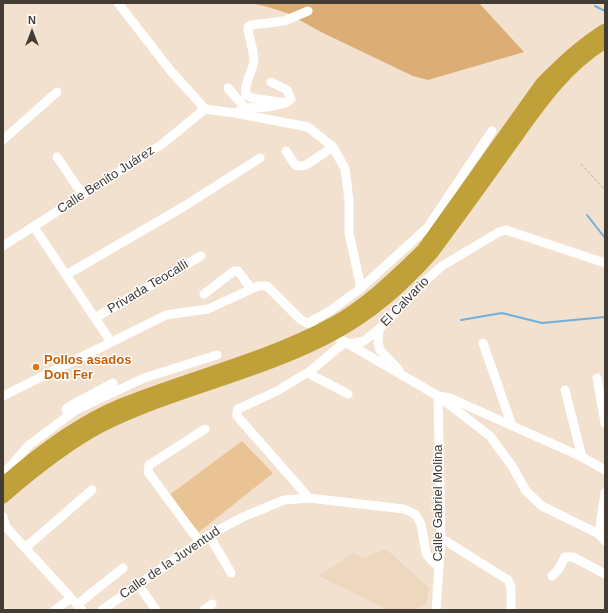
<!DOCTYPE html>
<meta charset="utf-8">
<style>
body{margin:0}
#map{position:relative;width:608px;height:613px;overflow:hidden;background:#f2e1ce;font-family:Helvetica,sans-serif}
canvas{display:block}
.frame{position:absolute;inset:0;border:4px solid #423c34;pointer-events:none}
.north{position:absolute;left:12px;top:12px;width:40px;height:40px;-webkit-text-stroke:3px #fff;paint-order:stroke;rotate:0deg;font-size:11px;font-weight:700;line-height:16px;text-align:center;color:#423c34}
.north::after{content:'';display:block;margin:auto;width:14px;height:18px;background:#423c34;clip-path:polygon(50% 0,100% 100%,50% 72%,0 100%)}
</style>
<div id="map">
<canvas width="608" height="613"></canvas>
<div class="frame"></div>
<div class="north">N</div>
</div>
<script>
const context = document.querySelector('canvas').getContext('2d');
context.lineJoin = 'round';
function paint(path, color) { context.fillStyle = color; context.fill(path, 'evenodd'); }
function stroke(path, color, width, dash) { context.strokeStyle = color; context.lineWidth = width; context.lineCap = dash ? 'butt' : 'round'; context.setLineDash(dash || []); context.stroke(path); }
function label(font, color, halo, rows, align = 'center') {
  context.font = font + ' Helvetica,sans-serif'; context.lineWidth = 3; context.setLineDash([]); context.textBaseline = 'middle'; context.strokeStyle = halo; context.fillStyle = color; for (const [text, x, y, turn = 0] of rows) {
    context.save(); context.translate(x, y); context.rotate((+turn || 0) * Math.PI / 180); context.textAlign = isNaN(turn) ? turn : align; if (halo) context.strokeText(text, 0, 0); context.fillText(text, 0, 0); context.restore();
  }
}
paint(new Path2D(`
 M386,549L429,588L426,605L411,610H388L319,576L354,553L362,558Z`), '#edd7be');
paint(new Path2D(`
 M242,441L273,473L199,532L168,496Z`), '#eac395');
paint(new Path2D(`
 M251,3H479L524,52L428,80L413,76L321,32L287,13L268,7Z`), '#dcad74');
stroke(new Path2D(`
 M595,6L605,11
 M587,215L605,238
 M461,320L502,313L542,323L605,317`), '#72afdd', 2);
stroke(new Path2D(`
 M581,164L605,190`), '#bcae9f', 1, [3, 2]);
stroke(new Path2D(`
 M118,3L170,70L205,109L235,113L308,127L333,147L345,169L349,200V233L361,288
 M228,88L245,108
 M286,103L252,98L246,95C243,83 254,71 254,59C253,49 250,39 248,31V27L251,25L284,21L308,11
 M235,113L245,108L268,107L286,103L291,99L287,90L271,82
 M3,140L57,92
 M286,151L295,165L301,166L306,165L333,147
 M57,157L83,195
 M34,227L111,342
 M3,246L161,145L205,109
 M66,275L183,207L260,158
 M204,294L234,271H238L251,289
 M95,318L201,256
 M308,323L330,311L361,288L428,227L492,131
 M340,339L438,396L490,436L512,466L526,491L542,506L599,534L605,541
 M345,342L308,373L348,394
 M483,343L512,426
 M349,344L364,341L379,329
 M399,370L380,350L378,343L379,329L425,281L442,266L499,232L506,230L605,263
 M305,374L277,391L238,409L237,412V416L309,498
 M597,378L605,423
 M565,390L582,457
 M3,396L166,315L208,309L258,286H267L301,320L315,327
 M439,396L450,398L582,457L605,470
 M68,415L66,409L70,406L113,383
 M8,469L29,445L76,410L144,378L217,355
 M3,517L6,527L82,610
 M599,534L605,493
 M209,535L231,573
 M441,538L508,580L511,587V610
 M199,541L148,472L149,465L205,429
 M25,548L92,490
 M552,576L558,570L565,557H573L605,574
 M138,584L156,610
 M78,604L123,568
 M55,610L71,598
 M102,610L209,535L243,517L284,500L309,498L404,509L415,514L421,524L426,553L431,560L438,566
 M204,610L212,604
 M436,610L441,538L438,396`), '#fff', 9);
stroke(new Path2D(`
 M3,484C38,453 77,423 121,405C190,377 265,360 332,324C366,306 395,277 423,250L542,83C562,63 581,45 605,30
 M3,497C33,471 65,445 101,426C177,388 263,373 337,332C373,312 405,284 432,253C458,218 484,182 509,147C537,108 563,68 605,42`), '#bfa039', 13);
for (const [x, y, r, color] of [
 [36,367,4,"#e8710a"]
]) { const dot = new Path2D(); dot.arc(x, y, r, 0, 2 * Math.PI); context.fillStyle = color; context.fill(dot); stroke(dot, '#fff', 1.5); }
label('13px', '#423c34', '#fff', [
 ["Calle Benito Juárez",106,180,-33],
 ["Privada Teocalli",148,287,-31],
 ["El Calvario",405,302,-46],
 ["Calle Gabriel Molina",438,503,-90],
 ["Calle de la Juventud",170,563,-34]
]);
label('bold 13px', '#c56008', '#fff', [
 ["Pollos asados",44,360],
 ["Don Fer",44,375]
], 'left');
</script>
